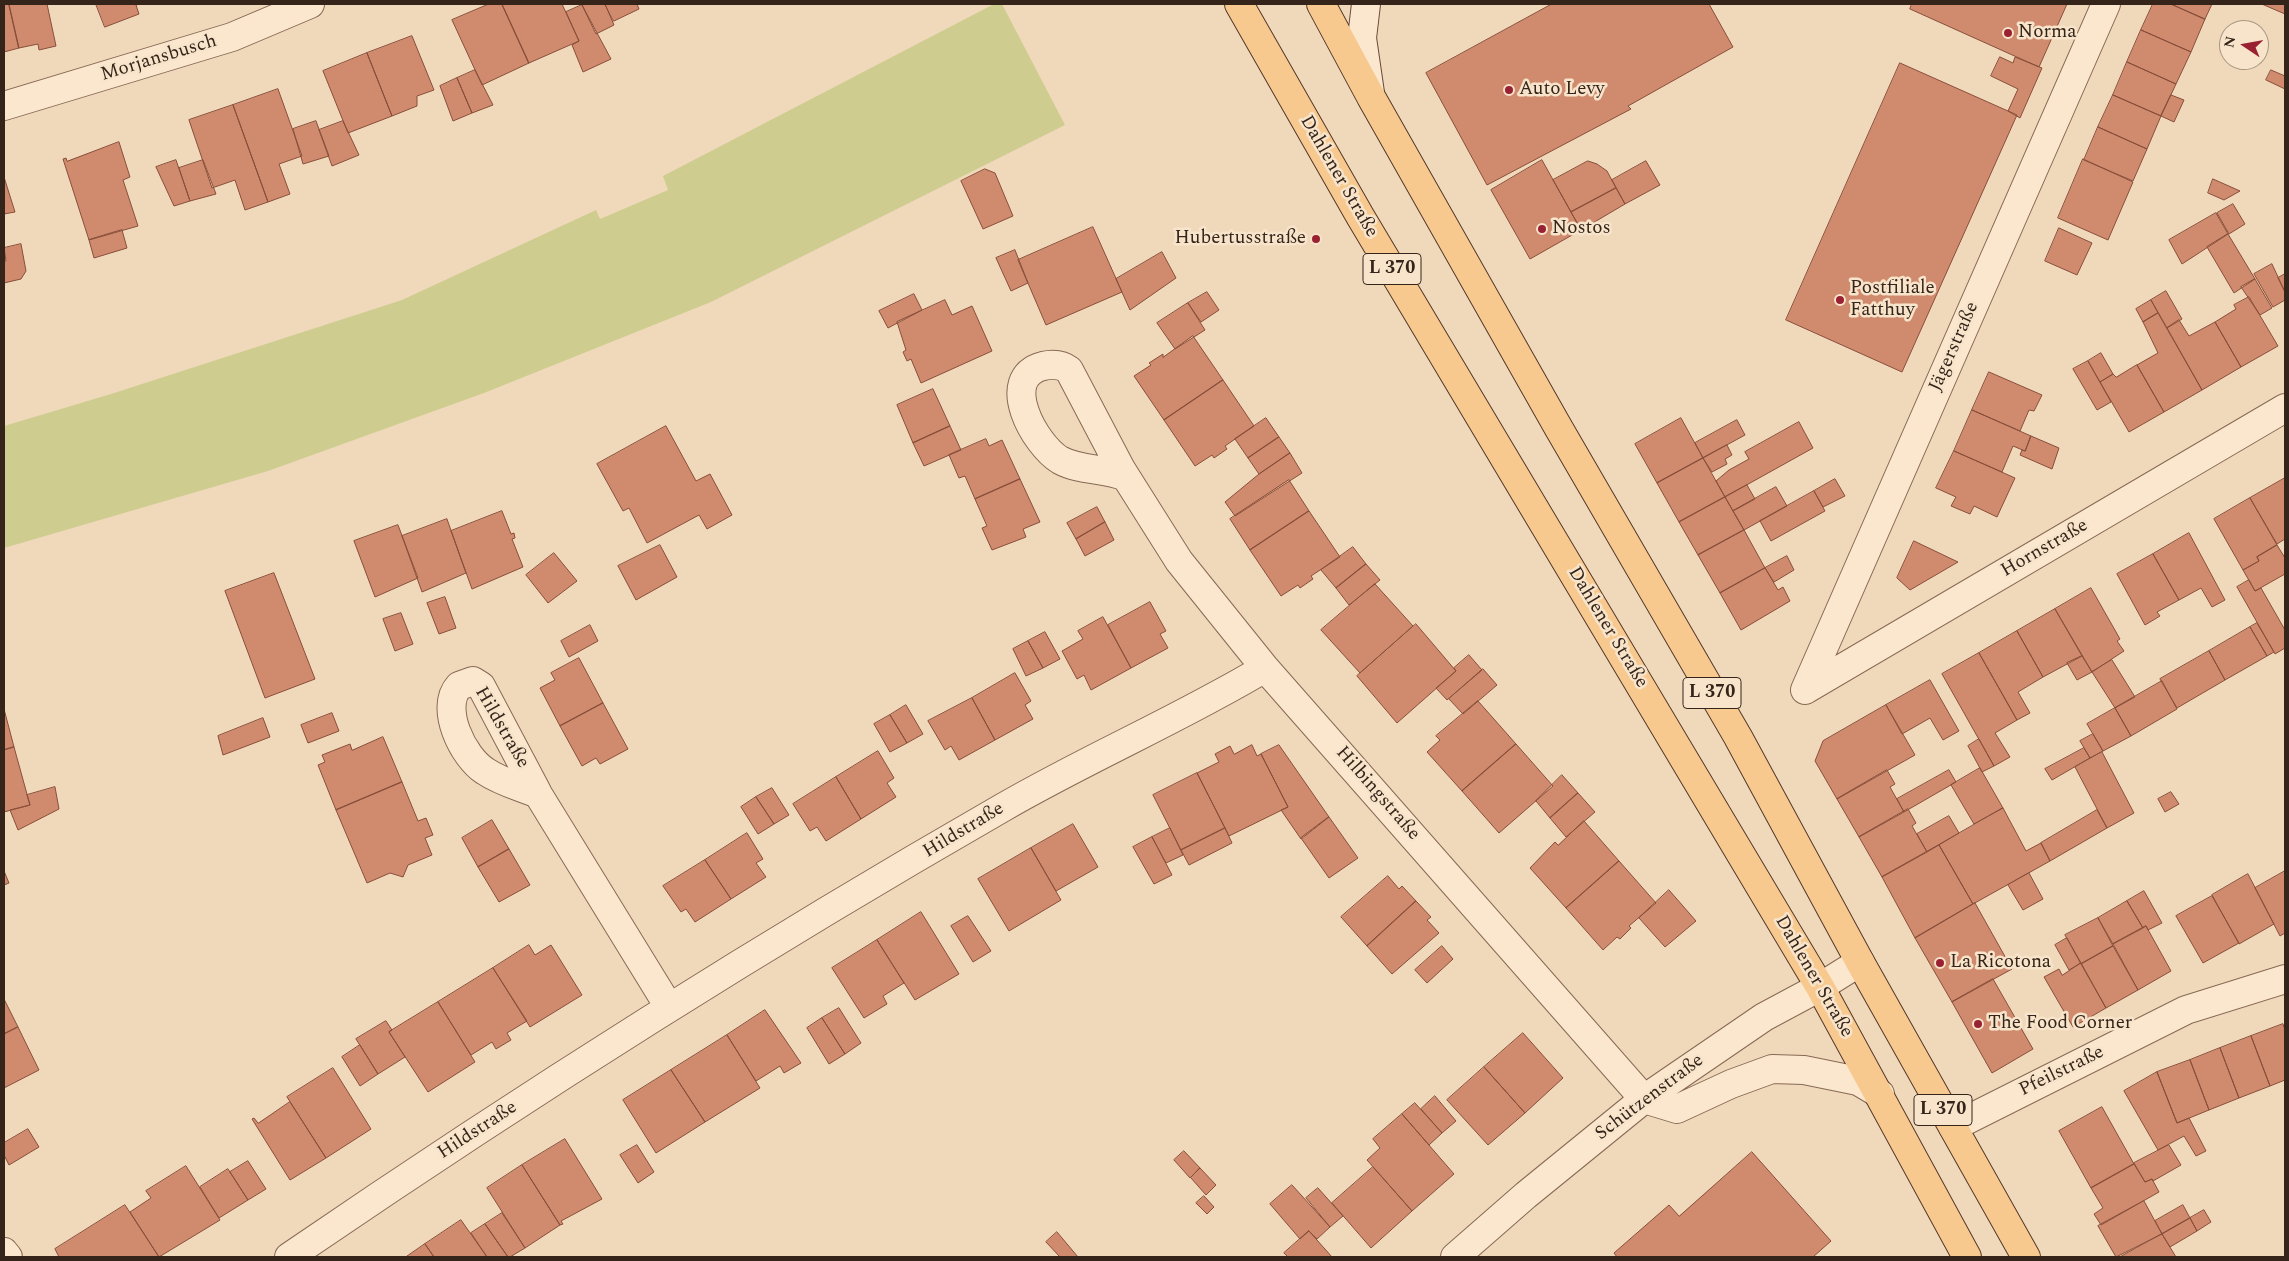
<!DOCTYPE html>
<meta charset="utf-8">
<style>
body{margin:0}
#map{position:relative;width:2289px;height:1261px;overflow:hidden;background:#f0d9bb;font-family:Spectral,serif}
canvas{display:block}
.frame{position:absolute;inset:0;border:5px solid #35241a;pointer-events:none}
.north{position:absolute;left:2219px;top:20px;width:50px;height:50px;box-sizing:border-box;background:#f7e4ca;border:1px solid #a99784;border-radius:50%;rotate:282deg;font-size:14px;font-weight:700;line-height:20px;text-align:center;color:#35241a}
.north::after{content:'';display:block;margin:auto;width:18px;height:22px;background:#992132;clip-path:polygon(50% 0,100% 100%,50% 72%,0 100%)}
</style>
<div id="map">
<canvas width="2289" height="1261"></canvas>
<div class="frame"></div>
<div class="north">N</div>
</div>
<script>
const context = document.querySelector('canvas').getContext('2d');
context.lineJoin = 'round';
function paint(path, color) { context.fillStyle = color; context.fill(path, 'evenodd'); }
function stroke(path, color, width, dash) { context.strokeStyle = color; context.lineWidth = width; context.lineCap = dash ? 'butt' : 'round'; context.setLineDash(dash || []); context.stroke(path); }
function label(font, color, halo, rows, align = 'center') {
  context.font = font + ' Spectral,serif'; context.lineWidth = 5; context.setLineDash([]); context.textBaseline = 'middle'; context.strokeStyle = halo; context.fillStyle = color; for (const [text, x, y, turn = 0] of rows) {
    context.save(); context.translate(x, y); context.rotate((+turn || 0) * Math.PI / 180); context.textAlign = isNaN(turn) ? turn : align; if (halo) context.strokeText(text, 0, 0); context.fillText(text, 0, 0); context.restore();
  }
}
paint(new Path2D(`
 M994,4H1002L1065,125L711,302L484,393L268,471L4,548V426L111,394L402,300L596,210L600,219L668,190L663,176Z`), '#cecd8f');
const building = new Path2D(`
 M4,4H9L19,48L4,52Z
 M9,4H47L56,46L39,50L38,44L19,48Z
 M96,4H140L136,5L139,14L105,27Z
 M489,4H502L529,63L482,85L452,20Z
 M502,4H562L579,41L529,63Z
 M605,4L614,25L596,34L582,5Z
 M605,4H637L639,9L614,21Z
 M1552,4H1709L1733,47L1628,106L1631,109L1487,185L1426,73Z
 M1912,4H2067L2039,67L1910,9Z
 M2153,4H2171L2205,19L2191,52L2141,30Z
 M2171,4H2212L2205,19Z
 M2265,4H2285V14L2264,5Z
 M582,5L611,59L583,72L572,45L579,41L566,12Z
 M2141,30L2191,52L2176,84L2127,62Z
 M412,36L434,90L417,96V106L392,116L367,53Z
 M367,53L392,116L348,133L323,71Z
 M2000,57L2013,63L2015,57L2042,68L2020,118L2008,111L2018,89L1991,76Z
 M2127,62L2176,84L2161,116L2113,95Z
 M1900,63L2017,115L1902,372L1786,320Z
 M475,70L493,105L472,113L457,78Z
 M2271,70L2285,76V89L2266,80Z
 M457,78L472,113L453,121L440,86Z
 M278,89L302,156L279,164L290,194L268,202L233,105Z
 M2113,95L2161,116L2147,149L2098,127Z
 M2171,95L2184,100L2174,122L2161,116Z
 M233,105L268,202L245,210L235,180L212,188L189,120Z
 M316,121L329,156L303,164L293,129Z
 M343,121L359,155L332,166L319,130Z
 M2098,127L2147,149L2133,181L2084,160Z
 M119,142L130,177L123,180L138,226L89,240L63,159L66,158L67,161Z
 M2083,159L2133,182L2108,240L2058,218Z
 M176,160L190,201L174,206L156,167Z
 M203,160L216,194L190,201L179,168Z
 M1542,160L1581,230L1530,259L1491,190Z
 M1588,161L1597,164L1607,171L1616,188L1571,212L1553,180Z
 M1646,161L1660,185L1625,204L1612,180Z
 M985,169L995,173L1013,216L983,229L961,181Z
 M4,177L15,212L4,214Z
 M2213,179L2240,191L2224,200L2208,193Z
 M1616,188L1625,204L1581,230L1571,212Z
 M2233,204L2245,224L2229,234L2217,213Z
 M2216,213L2228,234L2182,264L2169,240Z
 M1093,227L1122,292L1046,325L1018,260Z
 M2059,228L2092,243L2077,275L2045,261Z
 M122,230L127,248L94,258L89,240Z
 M2228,234L2255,279L2234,293L2207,247Z
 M21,244L26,271L21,279L4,283V261H6L4,248Z
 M1015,250L1028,283L1011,291L996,258Z
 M1162,252L1176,278L1130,310L1116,279Z
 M2272,264L2285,292V300L2273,307L2254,274Z
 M2285,274V292L2278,278Z
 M2255,279L2272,308L2260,315L2241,287Z
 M2166,291L2182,319L2167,328L2151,300Z
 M1207,292L1219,310L1201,322L1188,303Z
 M914,294L922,310L888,328L879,311Z
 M2249,297L2278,346L2241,367L2215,322L2236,309L2234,305Z
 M945,300L952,315L972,306L992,351L921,383L911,359L907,361L903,352L906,350L897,322Z
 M2151,300L2158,313L2143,322L2136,309Z
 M1188,303L1205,330L1175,349L1157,323Z
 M2158,313L2202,390L2164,412L2137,365L2158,353L2143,322Z
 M2179,320L2189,336L2215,322L2241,367L2202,390L2167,328Z
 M1193,336L1223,380L1164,420L1134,376L1151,365L1149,363L1163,354V357Z
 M2101,353L2113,374L2100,382L2088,361Z
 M2088,361L2111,402L2097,410L2073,369Z
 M2137,365L2164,412L2129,432L2100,382L2113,374L2116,377Z
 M1989,372L2042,395L2034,411L2029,410L2020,431L1972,410Z
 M1223,380L1254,426L1225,446L1227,449L1214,458L1212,455L1195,466L1164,420Z
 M933,389L950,426L913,443L897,405Z
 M1972,410L2031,436L2025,451L2013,446L2002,472L1954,451Z
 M1266,418L1279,437L1248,458L1235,439Z
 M1681,418L1703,458L1657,483L1635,444Z
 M1737,420L1745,435L1703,458L1695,443Z
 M1799,422L1813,448L1725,497L1716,481L1729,470L1749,459L1745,452Z
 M666,426L696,481L710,474L732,515L707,529L699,515L647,543L629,508L623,511L597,464Z
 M950,426L961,450L924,466L913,443Z
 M2031,436L2059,448L2052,469L2020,455L2022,450L2025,451Z
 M1279,437L1290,453L1259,474L1248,458Z
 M986,439L989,446L1002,440L1020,479L975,499L965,476L959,478L949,455Z
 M1727,445L1732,455L1725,459L1727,464L1712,472L1703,458Z
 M1954,451L2015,478L1997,517L1974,506L1970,514L1951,506L1956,497L1936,488Z
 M1290,453L1302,473L1235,516L1225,502L1259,474Z
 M1703,458L1725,497L1679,522L1657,483Z
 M2285,478V539L2277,544L2250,498Z
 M1020,479L1040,522L1023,529L1026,537L992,550L982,528L987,526L975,499Z
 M1835,479L1845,496L1823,507L1814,491Z
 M1289,480L1309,511L1250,550L1230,519Z
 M1747,485L1755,499L1733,511L1725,497Z
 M1776,487L1787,506L1744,530L1733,511Z
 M1814,491L1825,511L1771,541L1760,521Z
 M1725,497L1744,530L1698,555L1679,522Z
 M2250,498L2277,545L2257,557L2259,561L2243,570L2214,519Z
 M1097,507L1105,522L1076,539L1067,523Z
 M502,511L511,534L514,533L515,538L512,539L523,567L472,589L451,531Z
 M1309,511L1340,557L1311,576L1313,579L1300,588L1298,585L1281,596L1250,550Z
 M447,519L466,573L422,592L402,536Z
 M1105,522L1114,540L1085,556L1076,539Z
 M398,525L418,578L375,597L354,541Z
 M1744,530L1765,568L1720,593L1698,555Z
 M2189,533L2225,600L2212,607L2201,588L2179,600L2153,554Z
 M1914,541L1958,562L1910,590L1897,578Z
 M660,545L677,577L636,600L618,566Z
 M2277,545L2285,558V574L2255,591L2243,570L2259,561L2257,557Z
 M1353,547L1366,564L1336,588L1321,570Z
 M554,553L577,581L548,603L526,575Z
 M2153,554L2179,600L2157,612L2160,616L2145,625L2117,574Z
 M1787,556L1794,570L1774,582L1765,568Z
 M1366,564L1380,580L1349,605L1336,588Z
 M1765,568L1778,590L1783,587L1790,601L1741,630L1720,593Z
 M274,573L315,679L265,698L225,591Z
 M2249,580L2255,591L2261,588L2285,630V648L2275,654L2237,587Z
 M1375,584L1413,626L1360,673L1321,630Z
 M2091,588L2120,639L2117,641L2124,651L2092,672L2055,609Z
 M445,597L456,628L439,634L427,603Z
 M1150,602L1166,631L1160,634L1168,648L1131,668L1108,625Z
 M2055,609L2082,656L2043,677L2017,631Z
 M401,613L413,644L395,651L383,619Z
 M1103,617L1131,668L1091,690L1084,675L1077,679L1062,651L1083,639L1078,631Z
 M2257,623L2274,652L2267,656L2250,627Z
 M1416,624L1456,671L1397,723L1357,676Z
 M590,625L598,641L569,657L561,641Z
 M2250,627L2267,656L2225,680L2209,651Z
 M2017,631L2043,677L2018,692L2030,713L2017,720L1979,653Z
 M1045,632L1060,659L1043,668L1028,641Z
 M1028,641L1043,668L1026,676L1013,649Z
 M2209,651L2225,680L2177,708L2160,679Z
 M1979,653L2017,720L1995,733L2010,757L1994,766L1942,674Z
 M1469,655L1482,670L1447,700L1436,688L1456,671L1454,668Z
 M2082,656L2092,672L2077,680L2067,663Z
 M579,658L603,703L560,726L540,688L555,680L551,673Z
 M2112,660L2135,697L2115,708L2092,672Z
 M1483,669L1497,685L1463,714L1449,699Z
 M1015,673L1031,701L1025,705L1033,719L995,740L972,698Z
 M1930,680L1959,731L1943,740L1930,718L1902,734L1886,705Z
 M2162,681L2177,709L2131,736L2115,708Z
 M972,698L995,740L959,760L951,746L945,750L928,721Z
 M1478,701L1516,744L1462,791L1427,752L1440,740L1436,736Z
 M603,703L628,749L600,764L596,758L582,766L560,726Z
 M906,705L923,734L907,743L890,715Z
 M1886,705L1915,755L1837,799L1815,761L1823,741Z
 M2115,708L2131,736L2103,751L2087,724Z
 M4,709L14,747L4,750Z
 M332,713L339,731L308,743L301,725Z
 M890,715L907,743L890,752L874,724Z
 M263,718L270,737L223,755L218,736Z
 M2093,734L2103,751L2090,758L2080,741Z
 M383,737L402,782L336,810L318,765L325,762L322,755L350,744L352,750Z
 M1979,739L1994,766L1982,772L1968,746Z
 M1516,744L1553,786L1499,833L1462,791Z
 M1252,745L1257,756L1261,754L1288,807L1229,836L1197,773L1219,762L1215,754L1230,746L1234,754Z
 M1279,745L1329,817L1301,839L1281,810L1288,807L1261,754Z
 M14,747L30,805L4,812V750Z
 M2084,748L2090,758L2052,780L2045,769Z
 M878,751L894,778L887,783L896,797L861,819L836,777Z
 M2102,752L2134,813L2107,828L2075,767Z
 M1980,768L2003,808L1974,824L1951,785Z
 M1887,770L1895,784L1890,787L1904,812L1859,837L1837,799Z
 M1949,770L1956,782L1904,812L1897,799Z
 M1197,773L1225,828L1181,850L1153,795Z
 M1562,775L1578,793L1550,818L1536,801Z
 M836,777L861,819L826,841L817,827L810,831L793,804Z
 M402,782L418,821L426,818L433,835L425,838L432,855L408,865L403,877L390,873L367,883L336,810Z
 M55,787L59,809L18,830L10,810L30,805L27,795Z
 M772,788L789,815L774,824L756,797Z
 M2171,792L2179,804L2165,812L2158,799Z
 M1578,793L1595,812L1566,837L1550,818Z
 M756,797L774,824L758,834L741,807Z
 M2003,808L2026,851L2041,843L2050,861L1973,904L1939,845Z
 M1908,809L1916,823L1912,826L1927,852L1882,877L1859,837Z
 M2097,810L2107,828L2050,861L2041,843Z
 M1949,816L1959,833L1927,852L1917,834Z
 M1329,817L1358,858L1329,878L1301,838Z
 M492,820L509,849L478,867L462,838Z
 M1584,821L1619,861L1566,908L1530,868L1555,842L1558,845Z
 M1073,824L1098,867L1056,891L1031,848Z
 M1170,828L1183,855L1166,863L1152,837Z
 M1225,828L1232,843L1189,865L1181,850Z
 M747,833L763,859L756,863L766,877L731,899L705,860Z
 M1152,837L1172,875L1154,884L1133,847Z
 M1939,845L1973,904L1915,938L1882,877Z
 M1031,848L1061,900L1009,931L978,879Z
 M509,849L530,885L499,902L478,867Z
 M705,860L731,899L695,922L686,909L681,912L663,886Z
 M1619,861L1656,903L1629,926L1631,928L1620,939L1617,937L1603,950L1566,908Z
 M4,871L9,883L4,885Z
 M2285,871V933L2280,936L2255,888Z
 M2029,873L2043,899L2023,910L2008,885Z
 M2248,874L2274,924L2239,944L2212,895Z
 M1388,876L1399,889L1402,886L1416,901L1367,946L1341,917Z
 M1669,890L1696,921L1665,947L1639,918Z
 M2144,891L2162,923L2148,930L2146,926L2143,928L2127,901Z
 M2212,896L2239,943L2203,963L2176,916Z
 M1416,901L1431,917L1427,920L1439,933L1392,974L1367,946Z
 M2127,901L2143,928L2113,944L2098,918Z
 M1975,903L2012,969L1952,1002L1915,938Z
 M921,912L959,974L915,1000L877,940Z
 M968,916L991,951L973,962L951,926Z
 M2098,918L2113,946L2081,964L2065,935Z
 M2146,926L2171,971L2138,990L2113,944Z
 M2067,938L2081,963L2069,970L2055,945Z
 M877,940L904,983L883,996L887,1004L864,1018L832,968Z
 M529,945L535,955L551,945L582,995L530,1027L493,968Z
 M1442,946L1453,959L1427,983L1415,970Z
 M2113,946L2138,990L2106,1008L2081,964Z
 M2081,963L2106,1008L2073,1027L2044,977L2059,969L2062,975Z
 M493,968L527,1021L507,1033L511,1040L496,1049L492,1042L471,1055L438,1002Z
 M1993,979L2033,1049L1992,1073L1952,1002Z
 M4,999L18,1027L4,1034Z
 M438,1002L475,1062L428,1092L389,1032Z
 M839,1008L861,1043L845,1054L822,1018Z
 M765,1010L801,1063L784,1073L780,1066L756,1081L727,1035Z
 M822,1018L845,1054L829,1064L807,1028Z
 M386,1021L392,1030L389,1032L405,1057L378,1074L356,1039Z
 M2283,1024L2285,1030V1080L2270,1086L2251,1036Z
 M18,1027L39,1070L4,1088V1034Z
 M1523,1033L1563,1078L1525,1113L1484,1067Z
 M727,1035L760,1088L705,1122L671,1070Z
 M2251,1036L2270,1086L2239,1098L2220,1048Z
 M360,1045L378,1074L360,1086L342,1057Z
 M2220,1048L2239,1098L2209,1110L2190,1060Z
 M2190,1060L2209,1110L2177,1123L2157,1072Z
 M1484,1067L1525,1113L1488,1145L1447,1100Z
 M333,1068L371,1129L326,1158L287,1097Z
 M671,1070L705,1122L656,1153L623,1100Z
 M2157,1072L2177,1123L2189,1118L2206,1151L2196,1156L2184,1136L2158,1150L2124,1091Z
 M1435,1096L1456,1121L1442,1133L1421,1109Z
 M290,1102L326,1158L290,1180L252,1119L254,1118L258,1123Z
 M1415,1103L1442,1133L1429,1145L1402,1114Z
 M2102,1107L2134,1164L2091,1188L2059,1131Z
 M1402,1114L1454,1174L1412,1211L1367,1160L1380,1148L1373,1139Z
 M28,1129L39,1147L9,1165L4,1155V1143Z
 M565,1139L602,1199L561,1221L563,1224L560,1225L522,1165Z
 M637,1145L654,1172L638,1183L620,1155Z
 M2169,1145L2181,1165L2153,1181L2152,1179L2145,1182L2134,1163Z
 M1184,1151L1200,1168L1190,1178L1174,1160Z
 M1752,1152L1831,1241L1813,1257H1617L1614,1253L1669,1205L1679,1216Z
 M248,1161L266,1189L248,1200L230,1172Z
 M2134,1164L2145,1182L2152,1179L2159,1192L2101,1225L2094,1214L2103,1208L2091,1188Z
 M522,1165L560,1225L525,1248L487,1188Z
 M186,1166L220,1220L159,1257L130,1212L151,1198L146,1191Z
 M1373,1167L1412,1211L1371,1248L1332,1203Z
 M1200,1168L1216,1185L1206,1195L1191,1178Z
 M228,1169L248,1200L219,1218L200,1187Z
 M1292,1185L1330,1227L1317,1239L1309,1231L1300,1239L1270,1204Z
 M1318,1188L1343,1216L1330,1227L1306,1198Z
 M1204,1196L1214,1207L1207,1214L1196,1203Z
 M2144,1201L2162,1234L2116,1257L2098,1226Z
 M125,1205L159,1257H59L55,1249Z
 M2183,1205L2190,1218L2162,1234L2155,1221Z
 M2204,1210L2211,1222L2197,1231L2190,1218Z
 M502,1213L525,1248L510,1257H508L485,1224Z
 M2190,1218L2197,1231L2170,1247L2162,1234Z
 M461,1220L487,1257H434L425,1244Z
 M485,1224L508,1257H487L471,1233Z
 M1309,1231L1332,1257H1285L1287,1256L1284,1253Z
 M1057,1232L1078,1257H1060L1046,1242Z
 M2162,1234L2176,1257H2120Z
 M425,1244L434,1257H406Z`);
paint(building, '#d08a6e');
stroke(building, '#884e39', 1);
const street = new Path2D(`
 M4,106L232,37L310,4
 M1126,477C1106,468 1080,471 1060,460C1035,445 997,378 1043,366C1052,364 1061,364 1069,370L1121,469L1126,477L1179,561L1265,668L1644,1099
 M1805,690L2106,4
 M1805,690L2285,408
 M538,794C521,787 501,782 485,771C463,757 439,708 459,686L473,681L481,686L535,788L538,794L669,1007
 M1644,1099L1677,1109L1731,1084L1772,1069L1804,1070L1858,1081L1880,1094
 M1953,1127L2186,1010L2285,979
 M4,1252L8,1257
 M289,1257C520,1099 758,948 1002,808C1088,758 1180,719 1265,668
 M1455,1257L1526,1195L1644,1099L1764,1017L1820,987L1860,962`);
const secondary = new Path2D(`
 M1366,4L1362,38L1370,93`);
const primary = new Path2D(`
 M1239,4L1360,216L1820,987L1967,1257
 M1321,4L1371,97L1558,427L1738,737L1860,962L2026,1257`);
stroke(street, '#876954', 30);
stroke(secondary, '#694a38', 30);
stroke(primary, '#543829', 30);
stroke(street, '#fbe7ce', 28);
stroke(secondary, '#fbe7ce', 28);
stroke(primary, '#f7c98f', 28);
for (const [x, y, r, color] of [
 [2008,33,5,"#992132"],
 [1509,90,5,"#992132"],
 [1542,229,5,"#992132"],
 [1316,239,5,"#992132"],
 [1840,300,5,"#992132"],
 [1940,963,5,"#992132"],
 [1978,1024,5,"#992132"]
]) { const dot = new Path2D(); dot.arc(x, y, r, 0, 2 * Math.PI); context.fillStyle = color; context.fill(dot); stroke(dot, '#f7e4ca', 2); }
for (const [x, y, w] of [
 [1392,269,58],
 [1712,693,58],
 [1943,1110,58]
]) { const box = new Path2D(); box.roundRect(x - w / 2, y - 15.5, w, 31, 4); context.fillStyle = '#f7e4ca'; context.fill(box); stroke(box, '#35241a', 1); }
label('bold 18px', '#35241a', null, [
 ["L 370",1392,269],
 ["L 370",1712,693],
 ["L 370",1943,1110]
]);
label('19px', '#35241a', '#f7e4ca', [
 ["Norma",2018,33],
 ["Auto Levy",1519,90],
 ["Nostos",1552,229],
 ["Hubertusstraße",1306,239,"right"],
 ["Postfiliale",1850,289],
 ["Fatthuy",1850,311],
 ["La Ricotona",1950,963],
 ["The Food Corner",1988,1024]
], 'left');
label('19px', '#35241a', '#f7e4ca', [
 ["Morjansbusch",159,59,-17],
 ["Dahlener Straße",1338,177,60],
 ["Jägerstraße",1955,347,-66],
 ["Hornstraße",2045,549,-30],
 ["Dahlener Straße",1607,628,59],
 ["Hildstraße",501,728,60],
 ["Hilbingstraße",1377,794,49],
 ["Hildstraße",964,831,-31],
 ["Dahlener Straße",1813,977,60],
 ["Pfeilstraße",2062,1072,-26],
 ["Schützenstraße",1650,1098,-37],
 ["Hildstraße",478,1131,-33]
]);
</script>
